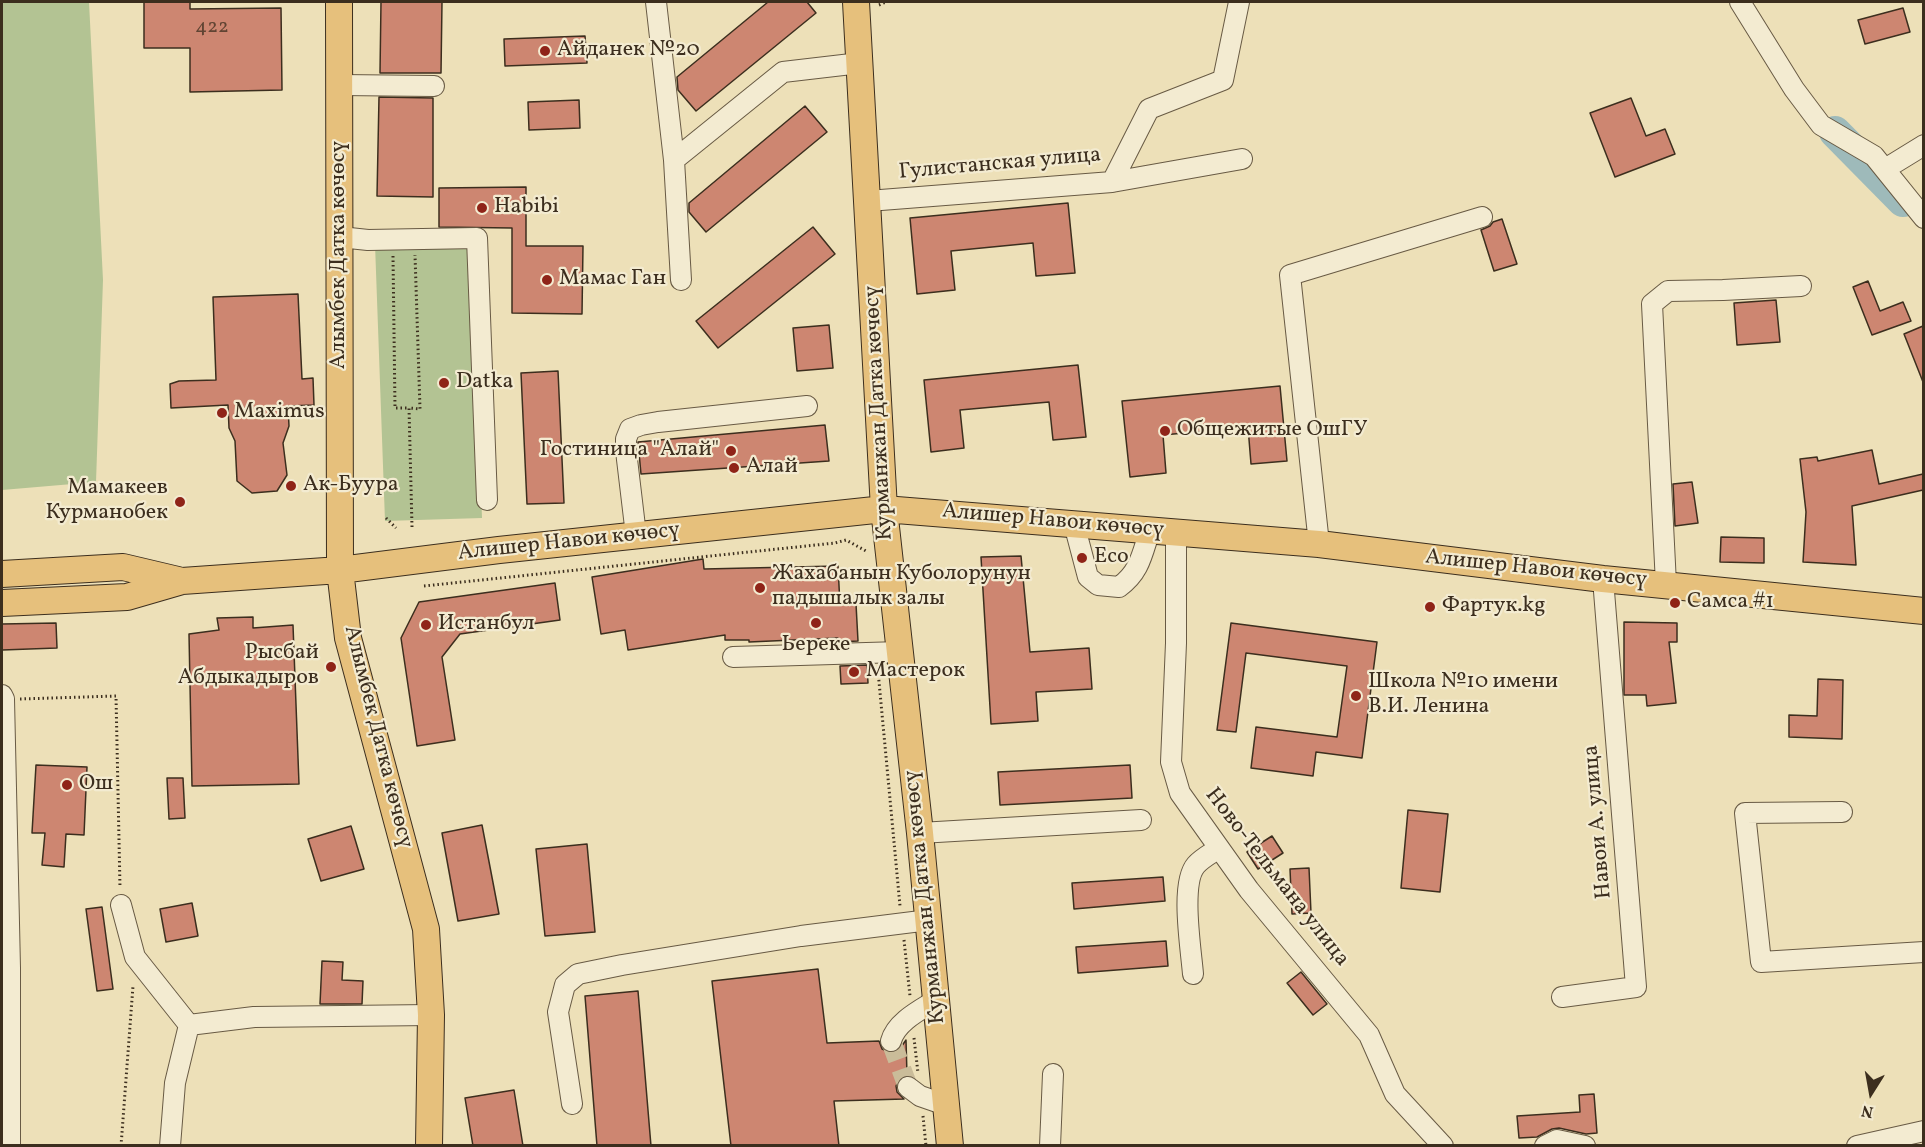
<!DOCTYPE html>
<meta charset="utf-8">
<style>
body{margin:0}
#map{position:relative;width:1925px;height:1147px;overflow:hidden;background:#ede0b8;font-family:Vollkorn,serif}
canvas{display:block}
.frame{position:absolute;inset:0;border:3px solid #3c2e1e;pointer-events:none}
.north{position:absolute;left:1841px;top:1063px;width:60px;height:60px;-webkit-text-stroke:4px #f3ebd1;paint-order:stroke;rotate:191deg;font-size:16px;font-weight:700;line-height:24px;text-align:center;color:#3c2e1e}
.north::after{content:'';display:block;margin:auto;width:21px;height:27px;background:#3c2e1e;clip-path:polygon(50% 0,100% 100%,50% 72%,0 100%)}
</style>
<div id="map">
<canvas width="1925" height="1147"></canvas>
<div class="frame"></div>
<div class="north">N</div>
</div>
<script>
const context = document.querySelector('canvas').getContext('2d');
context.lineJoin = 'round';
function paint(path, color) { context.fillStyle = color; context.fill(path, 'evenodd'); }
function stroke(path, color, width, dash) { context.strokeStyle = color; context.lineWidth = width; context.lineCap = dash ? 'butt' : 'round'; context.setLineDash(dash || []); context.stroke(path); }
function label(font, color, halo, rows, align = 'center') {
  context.font = font + ' Vollkorn,serif'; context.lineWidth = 4.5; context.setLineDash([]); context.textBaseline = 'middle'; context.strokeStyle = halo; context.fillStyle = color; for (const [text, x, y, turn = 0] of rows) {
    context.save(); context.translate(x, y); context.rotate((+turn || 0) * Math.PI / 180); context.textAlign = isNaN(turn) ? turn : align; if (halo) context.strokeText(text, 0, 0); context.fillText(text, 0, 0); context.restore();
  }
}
paint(new Path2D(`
 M2,2H89L103,280L96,482L2,490Z
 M472,241L482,518L385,521L375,244Z`), '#b3c393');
stroke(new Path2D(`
 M1835,132L1903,201`), '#9ebaba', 32);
const building = new Path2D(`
 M144,2H190V9L281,8L282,90L190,92V48H144Z
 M381,2H442L441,73H380Z
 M768,2H807L816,13L696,111L678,90L677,77Z
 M1903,8L1910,32L1865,44L1858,20Z
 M585,36L587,63L505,66L504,39Z
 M379,97L433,98V197L377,196Z
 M1631,98L1646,136L1665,129L1675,154L1615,177L1590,113Z
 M579,100L580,128L529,130L528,102Z
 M805,106L827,132L706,232L689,212V203Z
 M526,187V246H583L582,314L512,313V228L439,227V188Z
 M1068,203L1075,273L1036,276L1033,243L951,251L955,290L917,294L910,218Z
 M1502,219L1517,264L1494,271L1481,230L1490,226L1493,222Z
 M813,227L835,254L718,348L696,321Z
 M1868,281L1880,311L1903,302L1911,321L1872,335L1853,287Z
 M298,294L302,379L313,378L314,405L288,406L289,426L283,443L287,475L277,491L252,493L237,481L235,441L229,428L228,405L171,408L170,384L179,381L216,380L213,297Z
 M1776,300L1780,342L1737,345L1734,303Z
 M829,325L833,368L797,371L793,328Z
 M1923,326V382L1904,334Z
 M1078,365L1086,437L1053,440L1049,402L960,410L964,448L931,452L924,380Z
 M558,371L564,503L527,504L521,373Z
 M1280,386L1287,461L1251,464L1248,427L1163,435L1166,473L1130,477L1122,401Z
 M825,425L829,461L641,474L638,442Z
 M1872,450L1879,484L1923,474V490L1852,506L1856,565L1803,562L1806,512L1800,459L1817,457L1818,461Z
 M1692,482L1698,523L1675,526L1673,484Z
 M1721,537L1764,538V563L1720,562Z
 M1021,556L1030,652L1089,648L1092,689L1036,692L1038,721L991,724L981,557Z
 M703,559L704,569L838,566L840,605L856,604L858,641L839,642L838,638L749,642V640H725V635L628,650L625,630L601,634L592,577Z
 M555,583L560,620L460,634L442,657L455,740L417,746L401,638L419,602Z
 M253,617V628L293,625L299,784L192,786L189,634L219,630L217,618Z
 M1624,622L1677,623V642H1669L1676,703L1647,706L1646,695H1624Z
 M56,623L57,648L2,650V624Z
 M1231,623L1377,642L1362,758L1316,752L1313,776L1251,768L1256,727L1337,737L1347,666L1246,653L1236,732L1217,730Z
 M867,665L868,683L841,684L840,666Z
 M1818,679L1843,680L1842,739L1789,737V715L1817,716Z
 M36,765L87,767L84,835L66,834L64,867L42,865L45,833H32Z
 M1130,765L1132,798L1000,805L998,772Z
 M167,778H183L185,818L169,819Z
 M1408,810L1448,814L1440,892L1401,888Z
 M482,825L499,914L458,921L442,833Z
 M351,826L364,869L321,881L308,839Z
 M1272,836L1283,853L1258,869L1247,852Z
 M587,844L595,932L545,936L536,849Z
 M1309,868L1311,913L1292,914L1290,869Z
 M1163,877L1165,901L1074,909L1072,883Z
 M192,903L198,936L166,942L160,909Z
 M102,907L113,989L97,991L86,909Z
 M1166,941L1168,966L1078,973L1076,947Z
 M322,961L343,962L342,980L363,981L362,1004H320Z
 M818,969L827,1043L879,1041L882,1049L892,1053L899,1050L906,1040L907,1075L899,1079L896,1086L897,1092L904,1099L834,1101L839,1146H731L712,981Z
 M1301,972L1327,1004L1313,1015L1287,983Z
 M638,991L651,1146H597L585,996Z
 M514,1090L523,1146H473L465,1098Z
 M1594,1094L1597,1133L1586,1134L1559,1128L1552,1129L1537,1137L1519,1138L1517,1116L1580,1112L1579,1095Z`);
paint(building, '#cd8671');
stroke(building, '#3c2e1e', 1.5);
stroke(new Path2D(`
 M891,1041L908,1087`), '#cabc99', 20, [20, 10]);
const minor = new Path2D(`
 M656,2L674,160L681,280
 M1740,2L1794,89L1821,125L1874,156L1924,218
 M340,85L434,86
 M674,160L783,72L860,63
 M1885,169L1924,145
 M1112,182L1242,159
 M868,201L1112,182L1149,109L1223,80L1239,2
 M340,237L368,240L477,238L487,500
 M1074,524L1088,577L1098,585L1119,587C1140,572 1142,554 1150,530
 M1176,532V643L1171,762L1180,793L1249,890L1369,1035L1395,1094L1443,1146
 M636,535L626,451V439L630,429L641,425L658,422L807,406
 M1319,544L1290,275L1482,217
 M1666,584L1652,304L1668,291L1723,290L1801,286
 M733,657L900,652
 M2,695L4,699L10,968V1146
 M1842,812L1745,813L1761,962L1924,952
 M920,833L1141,820
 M121,905L135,957L189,1025L254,1017L431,1015
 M1193,974C1191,949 1180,883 1196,865C1202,858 1212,853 1219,848
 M1562,997L1636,987L1603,579
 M891,1041C896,1022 920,1010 936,1000
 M908,1087L920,1096L946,1105
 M572,1104L558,1012L565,985L578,974L622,965L801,936L929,920
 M170,1146L175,1083L189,1025
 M1050,1146L1053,1074
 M1545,1146L1557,1140L1585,1146
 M1857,1146L1924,1131`);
const major = new Path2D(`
 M339,2L340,570L348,638L426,929L431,1015L429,1146
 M856,2L884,509L920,833L950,1146
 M2,574L123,567L178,580
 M2,603L127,597L182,581L340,570L499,550L884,509L1319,544L1603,579L1924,611`);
stroke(minor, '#685a44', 22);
stroke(major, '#3c2e1e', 28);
stroke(new Path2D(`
 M879,5L886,2
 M393,256L395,408H409
 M386,518L396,528
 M412,527L409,408L420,409L415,255
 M424,586L835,543L846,540L866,551
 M878,671L900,906
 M20,699L116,696L120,888
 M904,940L910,996
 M914,1038L918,1073
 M923,1116L926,1146
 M121,1146L133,986`), '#3c2e1e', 3, [1.5, 3]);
stroke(minor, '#f3ebd1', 20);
stroke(major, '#e6c07c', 26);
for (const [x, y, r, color] of [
 [545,51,6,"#8f2418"],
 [482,208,6,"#8f2418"],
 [547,280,6,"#8f2418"],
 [444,383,6,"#8f2418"],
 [222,413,6,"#8f2418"],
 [1165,431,6,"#8f2418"],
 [731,451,6,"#8f2418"],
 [734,468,6,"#8f2418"],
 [291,486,6,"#8f2418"],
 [180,502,6,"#8f2418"],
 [1082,558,6,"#8f2418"],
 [760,588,6,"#8f2418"],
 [1675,603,6,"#8f2418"],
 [1430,607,6,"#8f2418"],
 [816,623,6,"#8f2418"],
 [426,625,6,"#8f2418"],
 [331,667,6,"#8f2418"],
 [854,672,6,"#8f2418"],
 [1356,696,6,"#8f2418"],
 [67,785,6,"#8f2418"]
]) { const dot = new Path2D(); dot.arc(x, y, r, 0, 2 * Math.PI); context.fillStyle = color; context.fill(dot); stroke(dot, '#f3ebd1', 2); }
label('20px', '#604433', null, [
 ["422",212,28]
]);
label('22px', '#3c2e1e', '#f3ebd1', [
 ["Айданек №20",557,51],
 ["Habibi",494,208],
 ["Мамас Ган",559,280],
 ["Datka",456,383],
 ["Maximus",234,413],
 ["Общежитые ОшГУ",1177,431],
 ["Гостиница \"Алай\"",719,451,"right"],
 ["Алай",746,468],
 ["Ак-Буура",303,486],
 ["Мамакеев",168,489,"right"],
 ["Курманобек",168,514,"right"],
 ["Есо",1094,558],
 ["Жахабанын Куболорунун",772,575],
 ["падышалык залы",772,600],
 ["Самса #1",1687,603],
 ["Фартук.kg",1442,607],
 ["Истанбул",438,625],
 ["Ьереке",816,646,"center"],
 ["Рысбай",319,654,"right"],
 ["Абдыкадыров",319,679,"right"],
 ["Мастерок",866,672],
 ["Школа №10 имени",1368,683],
 ["В.И. Ленина",1368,708],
 ["Ош",79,785]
], 'left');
label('22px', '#3c2e1e', '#f3ebd1', [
 ["Гулистанская улица",1000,165,-5],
 ["Алымбек Датка көчөсү",340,255,-90],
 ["Курманжан Датка көчөсү",880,413,-93],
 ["Алишер Навои көчөсү",1053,522,5],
 ["Алишер Навои көчөсү",569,543,-6],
 ["Алишер Навои көчөсү",1536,570,6],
 ["Алымбек Датка көчөсү",377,737,76],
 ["Навои А. улица",1599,822,-95],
 ["Ново-Тельмана улица",1276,878,52],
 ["Курманжан Датка көчөсү",926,897,-96]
]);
</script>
